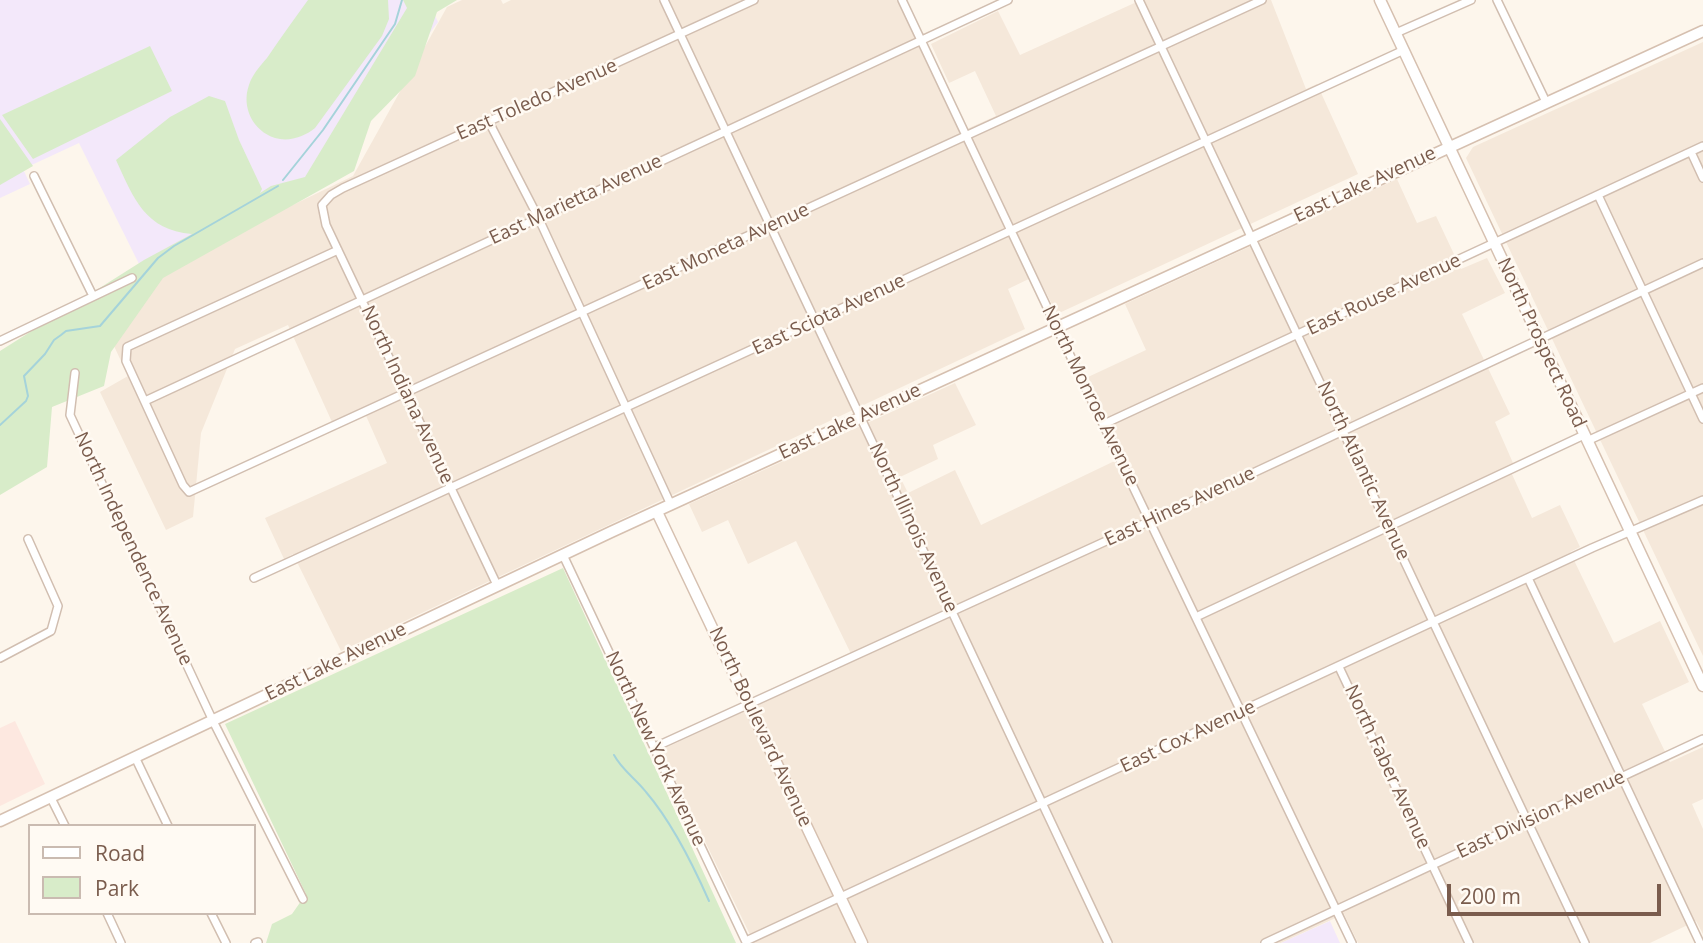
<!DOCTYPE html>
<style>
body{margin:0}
#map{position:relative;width:1703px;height:943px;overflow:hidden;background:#fdf6ec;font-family:"Open Sans",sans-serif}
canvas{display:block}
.legend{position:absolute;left:28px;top:824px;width:228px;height:91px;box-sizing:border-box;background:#fffaf3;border:2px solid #cabbb1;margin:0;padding:9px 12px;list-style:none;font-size:21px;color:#7a5c4d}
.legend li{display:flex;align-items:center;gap:14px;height:35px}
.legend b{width:35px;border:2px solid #cabbb1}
.scale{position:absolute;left:1447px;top:884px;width:214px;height:32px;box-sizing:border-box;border:4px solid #7a5c4d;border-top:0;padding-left:9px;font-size:21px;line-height:24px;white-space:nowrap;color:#7a5c4d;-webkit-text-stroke:5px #fffaf3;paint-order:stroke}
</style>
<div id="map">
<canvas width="1703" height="943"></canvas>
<ul class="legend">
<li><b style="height:9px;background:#fff"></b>Road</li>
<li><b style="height:19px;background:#d8ecc9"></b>Park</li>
</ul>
<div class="scale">200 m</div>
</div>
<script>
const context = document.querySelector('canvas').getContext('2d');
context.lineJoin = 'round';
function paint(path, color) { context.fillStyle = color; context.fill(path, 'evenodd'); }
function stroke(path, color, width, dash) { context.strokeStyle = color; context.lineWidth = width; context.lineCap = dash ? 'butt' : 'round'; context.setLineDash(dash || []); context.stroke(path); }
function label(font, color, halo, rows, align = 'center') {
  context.font = font + ' "Open Sans",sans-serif'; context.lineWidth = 5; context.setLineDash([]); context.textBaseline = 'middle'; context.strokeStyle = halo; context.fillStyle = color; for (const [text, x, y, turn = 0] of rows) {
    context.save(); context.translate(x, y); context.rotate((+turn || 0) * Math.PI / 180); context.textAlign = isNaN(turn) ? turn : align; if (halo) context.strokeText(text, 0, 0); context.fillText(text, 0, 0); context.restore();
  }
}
paint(new Path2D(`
 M462,0H501L503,4L511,0H899L960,132L996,116L975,71L949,83L931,44L998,11L1020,55L1141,0H1271L1306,89L1317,84L1358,174L1057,314L1037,275L1008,289L1025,329L341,651L293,554L284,559L265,518L387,463L363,409L332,422L288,325L235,349L201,433L193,517L166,530L100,392L128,376L93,301L353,176L447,7Z
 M1703,42V656L1466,158L1473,147Z
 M1397,179L1417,223L1436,216L1461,269L1487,258L1505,293L1462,314L1510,414L1495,422L1513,463L1511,472L1532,518L1560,505L1580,547L1570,552L1614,643L1660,621L1689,682L1642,704L1670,762L1703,747V799L1692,804L1703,829V934L1696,921L1650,943H1358L1344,914L1281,943H754L661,750L854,660L796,541L748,564L728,520L702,532L689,504L955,383L976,425L933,445L938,459L900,477L908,493L955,470L981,525L1125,456L1088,377L1146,350L1125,304Z`), '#f5e8da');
paint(new Path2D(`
 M15,721L45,784L0,806V728Z`), '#fde8e0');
paint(new Path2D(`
 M0,0H427L438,22L313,191L142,270L79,143L23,169L30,184L0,198Z
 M1330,921L1340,943H1281Z`), '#f3e8fa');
paint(new Path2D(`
 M308,0H388L389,19L382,36L315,128C304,137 289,142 275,138C253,131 241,107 249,85C252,75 260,66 267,58C280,39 294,19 308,0Z
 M403,0H457L437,12L415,76L371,121L354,171L163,278L111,352L104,386L52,407L47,467L0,495V351L144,260L192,234C145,230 134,199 116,160L170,117L209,96L225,101L239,140L262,189L260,193L271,186L305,177L407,8Z
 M150,46L172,91L33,159L2,115Z
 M0,119L33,166L0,185Z
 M563,568L736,943H266L272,924L292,914L306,894L225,724Z`), '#d8ecc9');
stroke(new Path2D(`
 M283,180L323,130L395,24L402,0
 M0,425L26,401L28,396L24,376L45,354L54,340L61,335L66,331L100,326L158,258L174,246L278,186
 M614,755C622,770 635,778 646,792C670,820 694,867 709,901`), '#a5d3da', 2);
const street = new Path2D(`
 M664,0L1108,943
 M902,0L1056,326L1352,943
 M1139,0L1585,943
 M1497,0L1546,102
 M1396,33L1471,0
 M489,122L538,217L671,505
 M1691,152L1703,178
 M34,176L93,296
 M1598,195L1703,419
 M338,250L127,347L126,361L183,485L189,492L1262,0
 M0,341L132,278
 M75,373L70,415L213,721L303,899
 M145,401L1008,0
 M1104,424L1703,146
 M1587,441L1703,388
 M563,555L746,942
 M254,578L1404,50
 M1528,578L1700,943
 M497,585L326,225L322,205L331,195L343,188L754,0
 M1196,617L1584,435
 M0,658L51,631L58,606L28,539
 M1339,667L1469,943
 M655,747L1150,521L1703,263
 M135,757L168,826
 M51,798L65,826
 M107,913L121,943
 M211,913L226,943
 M746,941L1592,548L1703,500
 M255,943L258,942
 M1265,943L1703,739`);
const secondary = new Path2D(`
 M1380,0L1703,686
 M657,512L862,943
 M0,821L611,532L1703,31`);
stroke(street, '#d1beb0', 10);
stroke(secondary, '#d6c0b0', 13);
stroke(street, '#fff', 7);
stroke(secondary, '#fff', 10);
label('19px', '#7a5c4d', '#fffaf3', [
 ["East Toledo Avenue",537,100,-24],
 ["East Lake Avenue",1365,185,-25],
 ["East Marietta Avenue",576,200,-25],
 ["East Moneta Avenue",726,247,-25],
 ["East Rouse Avenue",1384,295,-25],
 ["East Sciota Avenue",829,315,-25],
 ["North Prospect Road",1541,343,65],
 ["North Indiana Avenue",407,395,65],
 ["North Monroe Avenue",1090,396,64],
 ["East Lake Avenue",850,422,-25],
 ["North Atlantic Avenue",1363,471,65],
 ["East Hines Avenue",1180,507,-25],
 ["North Illinois Avenue",913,528,65],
 ["North Independence Avenue",133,549,65],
 ["East Lake Avenue",336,662,-26],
 ["North Boulevard Avenue",760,727,65],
 ["East Cox Avenue",1188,737,-25],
 ["North New York Avenue",655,749,65],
 ["North Faber Avenue",1387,767,65],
 ["East Division Avenue",1541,815,-25]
]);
</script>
